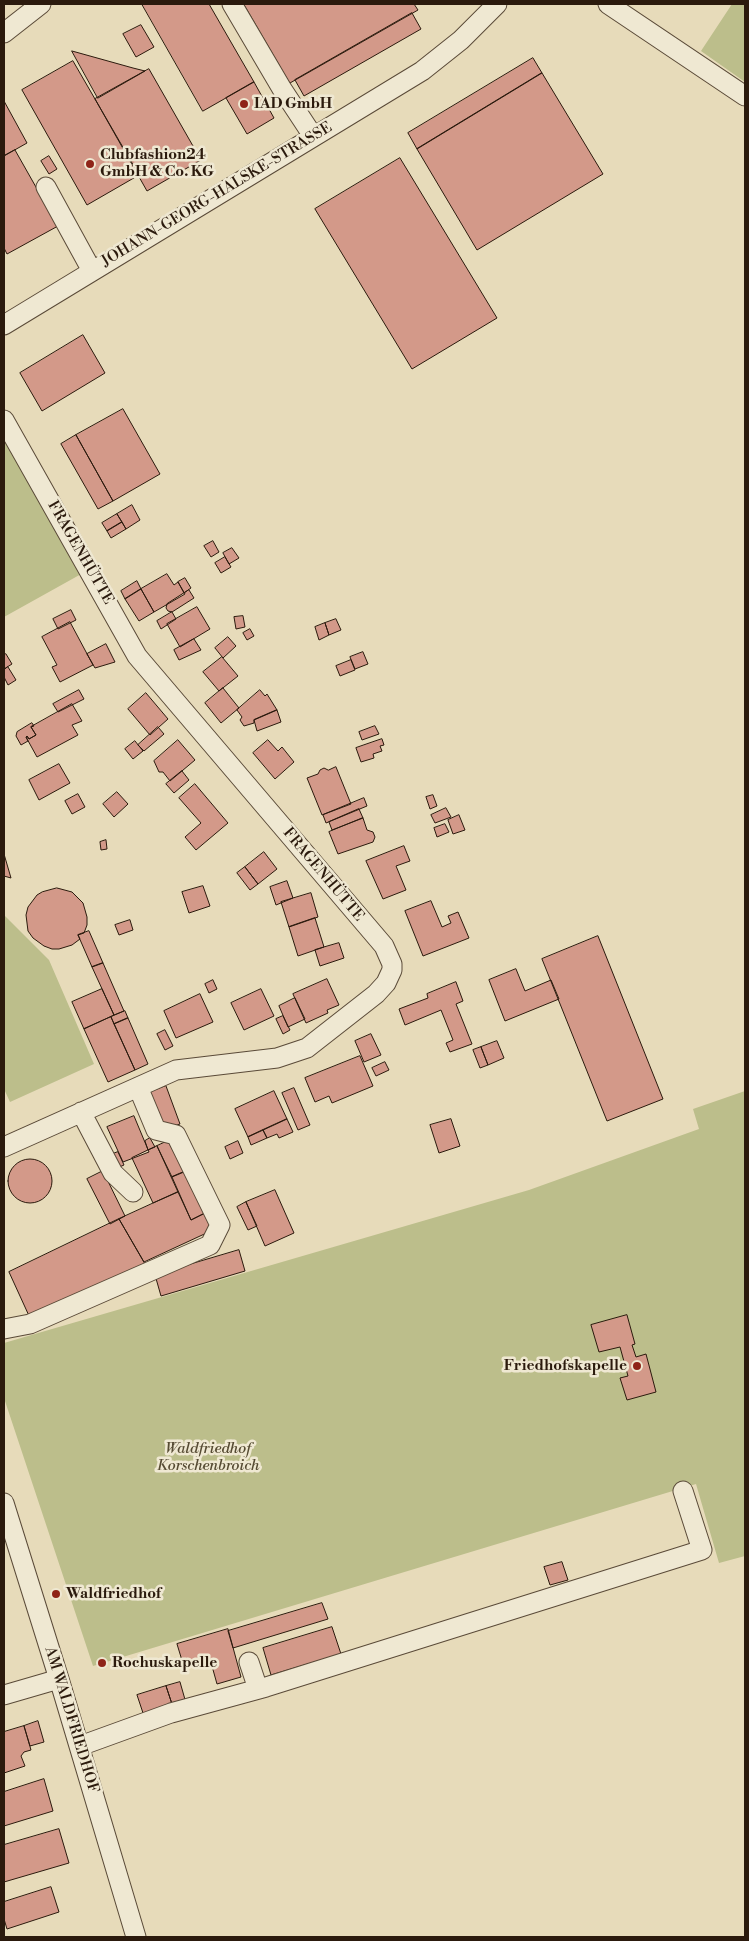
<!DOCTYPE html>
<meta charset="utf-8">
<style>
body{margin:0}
#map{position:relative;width:749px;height:1941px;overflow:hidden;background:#e7dbba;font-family:"Libre Bodoni",serif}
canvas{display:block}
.frame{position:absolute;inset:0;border:5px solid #2b1a0d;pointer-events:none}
</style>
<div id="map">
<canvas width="749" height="1941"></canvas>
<div class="frame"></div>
</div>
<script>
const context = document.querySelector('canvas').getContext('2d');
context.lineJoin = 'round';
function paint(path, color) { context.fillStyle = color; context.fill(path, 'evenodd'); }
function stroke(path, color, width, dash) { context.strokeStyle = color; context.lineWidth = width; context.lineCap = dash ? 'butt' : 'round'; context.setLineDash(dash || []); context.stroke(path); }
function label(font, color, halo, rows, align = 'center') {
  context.font = font + ' "Libre Bodoni",serif'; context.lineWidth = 5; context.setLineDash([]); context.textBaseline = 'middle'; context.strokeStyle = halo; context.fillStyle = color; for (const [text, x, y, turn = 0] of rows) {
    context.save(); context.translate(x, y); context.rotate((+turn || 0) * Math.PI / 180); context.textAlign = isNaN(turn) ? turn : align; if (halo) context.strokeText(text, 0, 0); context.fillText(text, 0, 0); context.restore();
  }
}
paint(new Path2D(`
 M732,4H745V82L701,51Z
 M4,432L83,573L4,617Z
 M4,915L49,960L94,1064L10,1102L4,1089Z
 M745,1091V1556L719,1563L696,1484L93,1666L4,1398V1343L529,1190L699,1129L693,1109Z`), '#bcbe8b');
const building = new Path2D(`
 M142,4H209L254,82L203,111Z
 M244,4H414L418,10L290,83Z
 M412,13L421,29L304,96L295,80Z
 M141,25L154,47L136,57L123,34Z
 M72,51L133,68L145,71L98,98Z
 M533,58L542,73L417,149L408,133Z
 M73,61L139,175L87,205L22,90Z
 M149,69L201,160L147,191L95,99Z
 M542,73L603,174L477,250L417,149Z
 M254,82L274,118L247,134L226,98Z
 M4,101L27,143L4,156Z
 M15,150L58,226L7,254L4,248V156Z
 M49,156L57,169L49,174L41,161Z
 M400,158L497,318L412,369L315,209Z
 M83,335L105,373L42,411L20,373Z
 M123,409L160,474L113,501L76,435Z
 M76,435L113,501L98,509L61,444Z
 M132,505L140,520L126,529L117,514Z
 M117,514L122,522L107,531L102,523Z
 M122,522L126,529L111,538L107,531Z
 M213,541L219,552L211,557L204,546Z
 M232,548L239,558L229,564L223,553Z
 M225,557L231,567L221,573L215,563Z
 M167,574L174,585L178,582L185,594L154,612L141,589Z
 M185,578L191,588L184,593L178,582Z
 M137,581L141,589L125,599L121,591Z
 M141,589L154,612L139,621L125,599Z
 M189,590L194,598L172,612L168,611L166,608L167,604Z
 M197,607L210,629L180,647L167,624Z
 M71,610L76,620L58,629L53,619Z
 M172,612L176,619L161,629L157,621Z
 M243,616L245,627L236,629L234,617Z
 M336,619L341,630L329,635L325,623Z
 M70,622L93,665L60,682L52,667L57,665L42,637Z
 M325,623L329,635L319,640L315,627Z
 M250,629L254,636L247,640L243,633Z
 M228,637L236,646L223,658L215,648Z
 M194,639L201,650L179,660L174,650Z
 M106,644L115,662L95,668L87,654Z
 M363,652L368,664L355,669L350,657Z
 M6,654L12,664L4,669V655Z
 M222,657L238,676L219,691L203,672Z
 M351,660L355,670L340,676L336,666Z
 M8,667L16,680L8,685L4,677V670Z
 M223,688L239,708L221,723L205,703Z
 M79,690L84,699L58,712L53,704Z
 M260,690L265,696L267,694L277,710L254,720V723L244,726L240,720L242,717L237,710Z
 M146,693L168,719L150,735L128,709Z
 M72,704L82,721L72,725L78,735L37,757L26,737L27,736L29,739L36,735L31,727Z
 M277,710L281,722L257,731L254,720Z
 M32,723L34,726L31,727L36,735L29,739L27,736L26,737L28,741L21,745L16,736L17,732Z
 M375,726L379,734L362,740L359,732Z
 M158,727L164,734L144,751L138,745Z
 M382,739L384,745L380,746L382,751L373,754L374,758L361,762L356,748Z
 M178,740L195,760L170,781L163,772H159L154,761Z
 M268,740L278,751L282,747L294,762L275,779L253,753Z
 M135,741L143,751L133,759L125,749Z
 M59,764L70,783L39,800L29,780Z
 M336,767L351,804L322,815L307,778L318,774L320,770L324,768L328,770Z
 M182,771L189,780L174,793L166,784Z
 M195,784L228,823L196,850L185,837L201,823L179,798Z
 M117,792L128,804L114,817L103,804Z
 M78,794L85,807L72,814L65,801Z
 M433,795L437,806L430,809L426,797Z
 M364,798L367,806L326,823L323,815Z
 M446,808L451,817L435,823L431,815Z
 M359,809L363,818L332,830L329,822Z
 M459,815L465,830L453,834L448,820Z
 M363,818L367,830L373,832L375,837L373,842L338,854L329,832Z
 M445,824L449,832L437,837L434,828Z
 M106,840L107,849L101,850L100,842Z
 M404,846L410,861L396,866L406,890L383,899L366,861Z
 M264,852L277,869L258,884L245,867Z
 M4,854L11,878L4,876Z
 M245,867L258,884L250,890L237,873Z
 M287,881L293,898L276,905L270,887Z
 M203,886L210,906L189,913L182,892Z
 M57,888L72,892L83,903L87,917V925L84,933L78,935L80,939L72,945L59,949H52L44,946L33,938L28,931L26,915L28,907L37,895L42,892Z
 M311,893L318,917L289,927L281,902Z
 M431,901L442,927L451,923L448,916L458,912L469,938L423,956L405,911Z
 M315,918L324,947L298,956L289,927Z
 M130,920L133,930L119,935L115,925Z
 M89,931L103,963L92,967L78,935Z
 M598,936L663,1099L607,1121L542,959Z
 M339,943L344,958L320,966L315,950Z
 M103,963L124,1011L114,1015L92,967Z
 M516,969L525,991L551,980L559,999L505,1021L489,980Z
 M327,979L339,1005L327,1010L328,1013L306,1023L293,994Z
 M213,980L217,989L209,993L205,984Z
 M456,982L463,1001L456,1004L472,1044L450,1052L446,1043L453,1040L441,1010L405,1025L399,1009L428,998L427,994Z
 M102,989L114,1015L84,1029L72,1002Z
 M261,989L274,1016L244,1030L231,1003Z
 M200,994L213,1022L176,1038L164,1011Z
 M295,998L305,1019L288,1027L279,1006Z
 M125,1011L128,1018L114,1024L111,1017Z
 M283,1016L290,1030L283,1034L276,1019Z
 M111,1017L135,1070L108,1082L84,1029Z
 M128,1018L148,1064L135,1070L114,1024Z
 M165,1030L173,1046L165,1050L157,1034Z
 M371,1034L381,1055L364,1062L355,1041Z
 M497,1041L504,1058L488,1065L481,1047Z
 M481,1047L488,1065L480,1068L473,1050Z
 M360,1056L373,1086L332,1103L329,1096L315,1102L305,1078Z
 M385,1062L389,1070L376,1076L372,1068Z
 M166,1086L180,1124L166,1129L147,1093Z
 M294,1088L310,1125L298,1130L282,1093Z
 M274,1091L287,1119L248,1137L235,1109Z
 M134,1116L149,1152L123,1162L107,1127Z
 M287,1119L293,1132L279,1138L277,1134L267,1138L263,1130Z
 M451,1119L460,1146L439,1153L430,1125Z
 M263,1130L267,1138L251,1145L248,1137Z
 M150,1138L155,1147L148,1150L145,1141Z
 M168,1141L184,1172L172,1177L157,1146Z
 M238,1141L243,1153L230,1159L225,1147Z
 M157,1146L178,1192L153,1203L132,1158Z
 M118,1152L124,1165L117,1168L110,1155Z
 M8 1181a22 22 0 1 1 44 0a22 22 0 1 1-44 0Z
 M103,1171L125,1216L110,1224L87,1179Z
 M186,1171L205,1213L191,1220L172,1177Z
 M275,1190L294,1233L265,1246L246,1202Z
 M178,1192L191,1220L205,1213L213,1230L144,1262L119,1219Z
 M246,1202L257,1226L248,1230L237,1207Z
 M119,1219L145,1264L30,1318L9,1272Z
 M239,1250L245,1271L161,1296L155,1275Z
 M627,1315L635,1344L632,1345L636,1357L646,1354L656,1392L627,1400L620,1378L628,1376L620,1347L599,1352L591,1325Z
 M562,1562L568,1580L550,1585L544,1567Z
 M322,1603L328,1619L233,1648L228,1631Z
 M332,1627L341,1654L271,1675L263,1648Z
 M228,1629L241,1677L217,1684L210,1659L184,1667L177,1644Z
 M180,1682L186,1703L173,1707L166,1686Z
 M166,1686L173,1707L144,1716L137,1695Z
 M38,1721L44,1742L30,1746L24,1726Z
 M24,1726L31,1750L24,1752L21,1756L25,1766L4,1773V1732Z
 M44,1779L53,1811L4,1826V1792Z
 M59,1829L69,1863L4,1882V1845Z
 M51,1887L59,1912L7,1929L4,1919V1902Z`);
paint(building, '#d39989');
stroke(building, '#2b1a0d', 1);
const minor = new Path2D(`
 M232,4L282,89L313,136
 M608,4L745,96
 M4,33L41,4
 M46,187L92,271
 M4,325L422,71L461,40L497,4
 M4,420L137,656L384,946L392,964V970L386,983L376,994L307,1048L277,1058L176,1070L4,1147
 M81,1112L113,1173L133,1192
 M4,1329L30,1324L210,1245L220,1225L176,1135L156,1130L138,1087
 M4,1503L59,1679L136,1937
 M249,1662L258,1689
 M4,1695L59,1679
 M80,1746L171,1713L266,1687L702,1550L683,1491`);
stroke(minor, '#5a4a38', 21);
stroke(minor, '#efe8d2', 19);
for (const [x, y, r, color] of [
 [244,104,5,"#8f2418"],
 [90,164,5,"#8f2418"],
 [637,1366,5,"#8f2418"],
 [56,1594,5,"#8f2418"],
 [102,1663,5,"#8f2418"]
]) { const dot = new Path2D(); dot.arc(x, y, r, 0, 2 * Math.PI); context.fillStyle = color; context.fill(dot); stroke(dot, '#efe8d2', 2); }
label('bold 15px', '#2b1a0d', '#efe8d2', [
 ["IAD GmbH",254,104],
 ["Clubfashion24",100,155],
 ["GmbH & Co. KG",100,172],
 ["Friedhofskapelle",627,1366,"right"],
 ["Waldfriedhof",66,1594],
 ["Rochuskapelle",112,1663]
], 'left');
label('15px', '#2b1a0d', '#efe8d2', [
 ["JOHANN-GEORG-HALSKE-STRASSE",217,195,-31],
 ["FRAGENHÜTTE",80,553,60],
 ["FRAGENHÜTTE",323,875,50],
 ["AM WALDFRIEDHOF",71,1720,73]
]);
label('italic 15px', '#564b33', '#efe8d2', [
 ["Waldfriedhof",208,1449],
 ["Korschenbroich",208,1466]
]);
</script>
